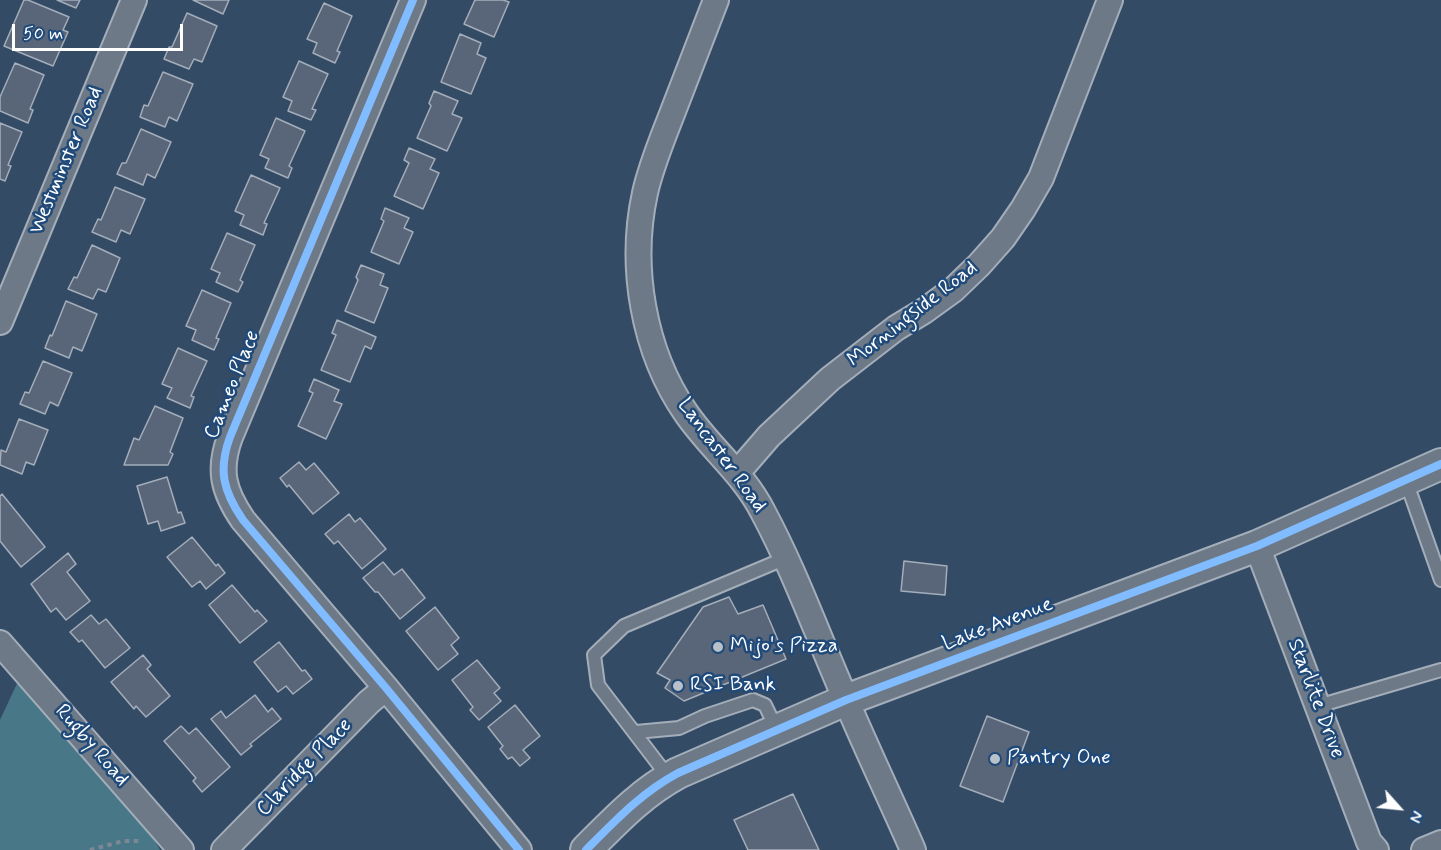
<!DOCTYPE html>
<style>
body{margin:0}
#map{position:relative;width:1441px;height:850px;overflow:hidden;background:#344b65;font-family:Mynerve,sans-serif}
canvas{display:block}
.north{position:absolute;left:1369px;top:778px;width:60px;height:60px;-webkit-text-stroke:4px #1f4a7a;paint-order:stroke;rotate:117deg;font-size:16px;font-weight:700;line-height:24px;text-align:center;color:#fff}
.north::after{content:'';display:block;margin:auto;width:21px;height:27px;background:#fff;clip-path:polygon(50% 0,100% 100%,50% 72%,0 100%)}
.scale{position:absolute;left:12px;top:24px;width:171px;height:27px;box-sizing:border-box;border:3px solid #fff;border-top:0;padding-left:8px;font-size:18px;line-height:21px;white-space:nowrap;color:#fff;-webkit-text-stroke:4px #1f4a7a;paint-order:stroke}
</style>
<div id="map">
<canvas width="1441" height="850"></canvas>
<div class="north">N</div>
<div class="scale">50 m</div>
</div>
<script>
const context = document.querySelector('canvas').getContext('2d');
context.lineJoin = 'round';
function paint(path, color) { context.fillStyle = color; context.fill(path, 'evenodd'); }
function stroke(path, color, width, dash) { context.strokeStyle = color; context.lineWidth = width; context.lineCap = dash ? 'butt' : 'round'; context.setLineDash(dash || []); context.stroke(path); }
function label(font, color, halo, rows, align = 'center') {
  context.font = font + ' Mynerve,sans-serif'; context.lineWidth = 5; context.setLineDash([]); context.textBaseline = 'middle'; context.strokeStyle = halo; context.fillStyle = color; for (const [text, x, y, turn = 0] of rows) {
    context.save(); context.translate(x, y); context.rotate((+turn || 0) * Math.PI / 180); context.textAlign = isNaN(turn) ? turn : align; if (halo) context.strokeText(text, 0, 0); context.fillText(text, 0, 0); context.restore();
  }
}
paint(new Path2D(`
 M21,675L155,841L160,850H0V720Z`), '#487887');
const building = new Path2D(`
 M24,0H28L69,17L63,30L68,32L53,66L4,46Z
 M57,0H80L76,8Z
 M193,0H229L223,14Z
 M475,0H503L509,2L494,37L464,24Z
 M324,3L352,16L337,51L340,52L335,63L313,53L317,43L307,39Z
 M187,13L217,26L202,62L194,59L189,69L164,59L169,47H172Z
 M460,34L481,43L477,54L486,58L471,94L441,82Z
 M299,61L328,74L312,109L316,110L311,120L288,111L292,101L283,97Z
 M15,63L44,75L30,109L33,110L28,123L0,111V97Z
 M163,72L193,84L177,121L169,117L165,127L140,117L144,105L148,106Z
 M434,91L458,101L452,114L462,118L447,151L417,138L431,106L429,103Z
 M276,118L305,131L289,166L292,168L288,178L265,168L269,159L260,155Z
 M0,123L22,132L8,165L11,166L5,181L0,179Z
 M141,129L171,142L155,178L147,174L143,185L117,174L122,163H126Z
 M409,148L435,159L430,169L439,173L423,209L394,196L409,163L404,160Z
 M251,175L280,188L264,223L267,224L263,235L240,225L244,215L235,211Z
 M115,187L145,199L130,234L121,230L116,242L92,232L98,219L101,220Z
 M385,208L409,218L404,228L413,232L399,264L371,252L384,221L381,219Z
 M227,233L255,245L240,280L243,282L238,292L216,282L220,273L211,269Z
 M92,245L120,258L106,292L98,289L93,299L68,289L74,277L77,278Z
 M361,265L384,274L380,285L388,288L374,323L345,311L358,280L356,277Z
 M202,290L231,303L216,338L219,339L214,350L192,340L196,330L186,326Z
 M66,301L97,314L82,351L73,347L69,358L45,348L50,335L52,336Z
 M337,320L376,337L371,349L365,346L350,382L321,370L336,335L332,333Z
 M178,348L207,361L191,396L194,397L190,408L167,398L172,388L162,384Z
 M43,361L72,373L58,406L50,402L45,414L20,404L25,392L29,393Z
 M314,379L339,390L334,401L342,404L326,439L298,426L313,393L309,391Z
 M155,406L183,418L170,452L173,454L168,465H124L134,438L139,440Z
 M19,419L48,430L34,465L26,462L22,474L0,465L1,450L6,452Z
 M299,462L306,470L314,463L339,493L313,514L289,485L287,487L280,478Z
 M167,477L178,513L181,512L185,523L161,531L158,521L148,524L137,486Z
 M2,494L45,547L21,567L0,541V496Z
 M349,514L355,522L360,518L386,549L362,569L338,541L334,544L325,534Z
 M192,537L216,566L218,564L225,573L206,589L200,581L192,587L167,557Z
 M68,553L76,564L67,572L90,601L66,620L56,608L51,612L31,584Z
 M904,561L947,566L945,595L901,591Z
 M383,562L394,575L402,569L425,598L400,619L378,592H375L363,578Z
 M232,585L255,612L257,610L267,621L240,643L209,605Z
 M729,597L738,614L763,605L786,659L684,701L665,688L670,680L657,673L703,607Z
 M435,607L459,638L451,645L458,654L438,670L406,631Z
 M91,615L99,624L106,619L130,648L105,668L82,640L79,642L70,632Z
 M279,642L302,671L305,670L312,679L293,694L286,686L278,692L254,662Z
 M143,655L151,665L147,669L170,696L146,717L136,706L134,709L111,682Z
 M477,660L500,688L494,693L501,701L479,720L470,710L473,707L452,680Z
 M255,695L268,712L272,708L281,719L250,744L252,746L241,755L211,719L221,711L226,718Z
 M515,705L540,736L523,750L530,758L520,766L512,757L508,759L500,749L503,746L488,727Z
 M987,716L1029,732L1003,802L960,786Z
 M181,726L189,734L196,728L230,767L202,792L193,781L196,778L164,741Z
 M793,794L819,850H748L734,820Z`);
paint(building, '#596579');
stroke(building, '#a4aeba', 1.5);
const service = new Path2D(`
 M1406,481L1441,580
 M1318,706L1441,670
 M636,732L679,728L705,716L753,700L765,705L777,730
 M669,778L598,685L594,655L624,626L786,558`);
const minor = new Path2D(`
 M413,0L230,437C218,470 223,491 243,520L386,688L519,850
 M716,0C701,38 687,76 672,114C662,140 651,166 645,193C629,266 643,351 686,413C710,448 744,474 763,512C792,566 813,623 837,679C861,737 888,793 913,850
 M0,322L134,0
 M737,473L769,436L830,379L896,328L924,311L953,290L979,265L1003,238L1023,209L1041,178L1110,0
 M1257,546L1369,842L1376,850
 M0,643L181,850
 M224,850L369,702L386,688
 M1424,850L1441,843`);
const tertiary = new Path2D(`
 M586,850C616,820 641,793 678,773L846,700L1257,546L1441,464`);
stroke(service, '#a4aeba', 16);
stroke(minor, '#a4aeba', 28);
stroke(tertiary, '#a4aeba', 34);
stroke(new Path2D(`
 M90,850L123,841H142`), '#7e8895', 4, [4.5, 4.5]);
stroke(service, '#6d7986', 12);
stroke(minor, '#6d7986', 24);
stroke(tertiary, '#6d7986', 30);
stroke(new Path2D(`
 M413,0L230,437C218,470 223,491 243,520L386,688L519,850
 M586,850C616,820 641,793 678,773L846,700L1257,546L1441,464`), '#80bcff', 8);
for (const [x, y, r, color] of [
 [718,647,6,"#b8c0c9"],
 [678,686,6,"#b8c0c9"],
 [995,759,6,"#b8c0c9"]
]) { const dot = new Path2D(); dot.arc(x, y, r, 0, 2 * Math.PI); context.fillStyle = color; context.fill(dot); stroke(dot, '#1f4a7a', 2); }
label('21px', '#fff', '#1f4a7a', [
 ["Westminster Road",67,161,-67],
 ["Morningside Road",913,315,-38],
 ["Cameo Place",233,385,-68],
 ["Lancaster Road",721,456,54],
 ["Lake Avenue",998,625,-21],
 ["Starlite Drive",1315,699,69],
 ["Rugby Road",91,746,49],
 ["Claridge Place",305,768,-46]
]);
label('21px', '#fff', '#1f4a7a', [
 ["Mijo's Pizza",730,647],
 ["RSI Bank",690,686],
 ["Pantry One",1007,759]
], 'left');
</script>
